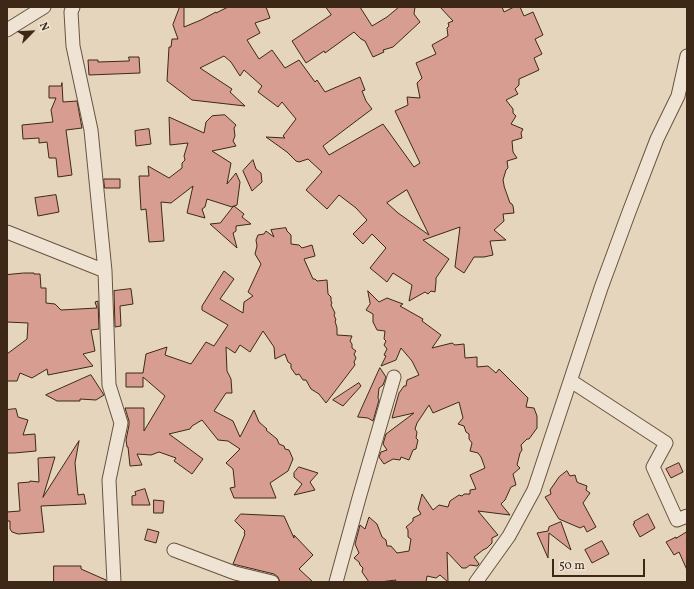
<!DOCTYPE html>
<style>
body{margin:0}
#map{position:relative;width:694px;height:589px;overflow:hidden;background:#e6d5bd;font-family:Vollkorn,serif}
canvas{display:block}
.frame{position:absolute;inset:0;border:8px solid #3d2817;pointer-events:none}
.north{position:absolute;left:12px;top:12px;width:40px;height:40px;-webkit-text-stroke:3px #efe4d4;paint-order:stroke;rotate:66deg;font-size:11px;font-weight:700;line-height:16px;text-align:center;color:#3d2817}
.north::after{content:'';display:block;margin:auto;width:14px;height:18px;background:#3d2817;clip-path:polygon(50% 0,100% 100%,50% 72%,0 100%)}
.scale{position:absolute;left:552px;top:559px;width:93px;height:18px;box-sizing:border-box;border:2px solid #3d2817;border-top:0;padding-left:5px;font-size:12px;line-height:14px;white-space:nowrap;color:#3d2817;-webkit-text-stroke:3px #efe4d4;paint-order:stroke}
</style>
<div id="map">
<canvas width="694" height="589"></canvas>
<div class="frame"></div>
<div class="north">N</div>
<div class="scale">50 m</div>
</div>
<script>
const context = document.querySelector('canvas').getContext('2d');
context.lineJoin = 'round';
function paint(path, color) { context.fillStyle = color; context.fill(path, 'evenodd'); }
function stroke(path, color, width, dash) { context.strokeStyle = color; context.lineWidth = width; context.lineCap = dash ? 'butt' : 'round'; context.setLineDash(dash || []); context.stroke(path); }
const building = new Path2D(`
 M180,7H184V27L201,20L216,12V13L228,7H266L270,18L255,23L260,33L247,40L259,59L272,50L285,68L299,60L315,82L317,80L325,92L360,77L365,90L362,91L366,101L372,109L323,146L329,155L383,124L414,167L420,163L395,111L408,105L407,97L420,98L417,83L422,78L416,63L436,54L432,45L448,36L447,28L449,26L448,23L453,21L440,7H502L504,12L514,7H520L524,16L533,12L543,35L535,39L542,54L534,58L539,70L519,79V85L515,89L518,94L506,100L513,109V113L516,116L511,124L523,129L521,133L522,138L512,141L513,152L517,158L507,161L508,168L506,170L503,180L504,185V186L510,203L512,204L513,206L514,213L503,214L504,221L494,230L506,240L490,241L493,255L484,257H474L464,273L455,267L460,227L423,240L449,259L436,278V282L435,292L431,291L428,294L425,292L409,301L412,285L393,273L387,282L370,268L386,248L372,234L363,244L353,234L367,220L356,208L339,195L327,209L306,190L322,172L308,159L299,162L296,161L287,152L266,137L285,138L283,136L296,119L282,102L278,107L258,92L262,86L244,70L240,76L231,62L224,56L200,68L232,89L230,92L245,106L192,100L167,81L169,47H171L172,39H178L173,25ZM407,190L429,235L398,213L387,203Z
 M326,7H360L372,26L387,17L399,7H415L414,14L420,22L393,47L383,50L384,52L373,57L365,41L361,39L354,32L325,53L324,51L306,63L292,41L331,15Z
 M129,57H139L140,73L89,75L88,60H98V62L129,61Z
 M62,83L63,102L77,101L82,128L66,130L72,175L58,177L56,158H49L47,142L39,143V138L23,139L22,125L53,122L51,110L56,98H49V86H61Z
 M225,115L236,125L234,128L235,136L233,141L236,146L212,151L231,163L227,184L236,173L240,182L237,205L232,207L207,199L205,207L202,209L205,218L187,213L193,186L171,203L161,202L164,241L149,242L146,209L141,210L139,176H149L148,166L169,178L182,168V163L185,160L184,156L188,143L170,145L169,117L204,133L206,122L212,116Z
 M149,129L151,144L136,146L135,131Z
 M253,160L256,169L261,173L262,182L252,191L243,171Z
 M104,179H120V188H105Z
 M56,195L59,212L38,216L35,198Z
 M234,206L244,214L242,217L251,224L236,226V231L233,233L237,248L210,224L220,223Z
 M286,228L287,231L291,235V244L299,245L302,248L312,245L315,256L304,259L313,279H315L317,281L327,280L328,294L331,297V301L332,303L331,305L335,313L334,315L336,320L335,321L337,328V335L352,336L350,341L352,344V348L356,351L354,354L356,358L354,362L355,365L326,403L319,394L311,389L306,380H303L299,374L296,375L291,368V364L288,362L285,354L275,359L274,347L263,331L250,352L240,345L235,353L226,347L227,371L231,379L232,393H226L214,411L233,421L240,437L254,410L259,422L267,429L266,430L277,439L279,444L284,446L285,449L289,450L293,459L288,471L270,483L276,498H234L230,488L235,487L233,469L226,463L240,449L228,441L218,440L202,420L192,426L190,429L169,434L203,459L192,474L174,461L176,458L159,452L151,455L137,454L142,465L130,466L128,447H127L126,440L129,425V421L125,408H144V431L165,396L143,377V387H126V373H143L146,354L167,347L165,355L191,364L206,342L214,346L228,325L202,310V306L217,282L224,271L234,279L220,299L243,313L244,302L253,296L248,292L261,264L255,254L257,246L256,240L258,235L264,234L266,231L274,237L271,230Z
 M24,273H34V274H40L41,288H46V303L55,304L61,310L97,308L95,302L98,301L99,329L91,330L95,351L83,354L93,366L48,375L47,369L32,378L20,373L17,381H7V354L27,339L28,323L7,322V275Z
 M131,289L133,304L120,306L121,326L115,327L114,291Z
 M368,291L379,302L387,298L403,304L400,306L423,319L422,321L441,335L432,348L452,343L455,345L464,344L465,358L477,357V367L488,366L496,373L499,369L528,398L526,407L534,408L537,416V428L529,439H527L521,445L522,450L520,453L517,465L520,468L513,474L516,485L511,487L505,500L501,504L510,515L478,511L498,535L492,538V543L487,548L483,550L474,557L479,564L477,566L470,565L466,568H462L447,552L448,582L440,575L436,578L427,576L426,582H395L396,580L380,582H369L362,572L363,568L360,565L359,562L354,558L359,553L355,544L360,525L365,529L369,517L377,524L382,537L386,540L387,546H391L397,553L409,551L411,539L408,537V530L406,527L413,521V518L421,514L418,509L422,494L433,510L439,505L448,507L450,501L459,495L462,496L464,494H470V490L476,489L470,475L485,468L481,457L478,453L470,451L472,443L469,439V434L466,432L464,426L458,424L463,418L459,402L433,413L429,405L417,423L415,429L417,432L416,438L418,440L416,449L413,450L409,460L401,457L400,460L393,459L384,464L379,457L381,452L387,450L383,444L386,434L414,413L392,418L399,393L404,386H406L407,380L419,375L412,361L401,348L396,360L381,366L386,356L384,355L387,349L384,345L386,341L384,339L385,331L377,330L373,322V314L366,310L370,304Z
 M380,368L386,377L383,385L379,388L378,398L379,400L373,421L368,418L358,417Z
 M91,375L104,395L96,400L80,399V401H57L46,395Z
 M359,383L361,386L343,406L333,400Z
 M16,409L18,417L28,420L23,435L35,434L36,451L14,453H7V410Z
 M79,441L75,463L78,495L84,494L86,504L41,506L44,532L18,534L12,532L10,529V521H7V512L20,511L18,483L30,482V481L39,482L38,458L55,457L43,497Z
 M679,463L683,472L671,478L666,469Z
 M299,467L318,473L310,482L315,490L294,495L302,484L294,477V473Z
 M567,471L570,476L575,475L577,482L579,483L587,486L586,490L590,493L583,503L596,527L587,532L584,526L580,528L559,519L545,497L551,494L550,490L559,477Z
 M145,489L150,505H132V496L136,495L135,492Z
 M154,500L164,501L163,513H154Z
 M241,514L284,516L294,538V535L313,555L299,569L313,582H280L278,577L274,574L233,564L245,534L244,533L245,531L235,521Z
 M648,514L655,528L640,537L633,524L635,523L634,522Z
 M561,522L571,550L549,533L548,558L537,533L548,531L549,527Z
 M148,529L159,532L156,543L145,540Z
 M687,532V570L679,552L674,555L666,542L676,537V538Z
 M602,541L609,554L592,563L585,550Z
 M54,566H81V569L106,580V582H54Z`);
paint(building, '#d79d90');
stroke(building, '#3d2817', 1);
const minor = new Path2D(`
 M73,7L71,12L73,46L91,130L105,271
 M7,30L44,7
 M7,232L105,271L109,385L121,423L109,480L114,582
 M571,381L666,443L653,467L677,520L687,516
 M174,550L235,573L272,582
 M336,582L359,498L394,377
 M476,582L509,536L534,490L601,288L629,212L657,139L678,96L687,56`);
stroke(minor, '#675340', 15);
stroke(minor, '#efe4d4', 13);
</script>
